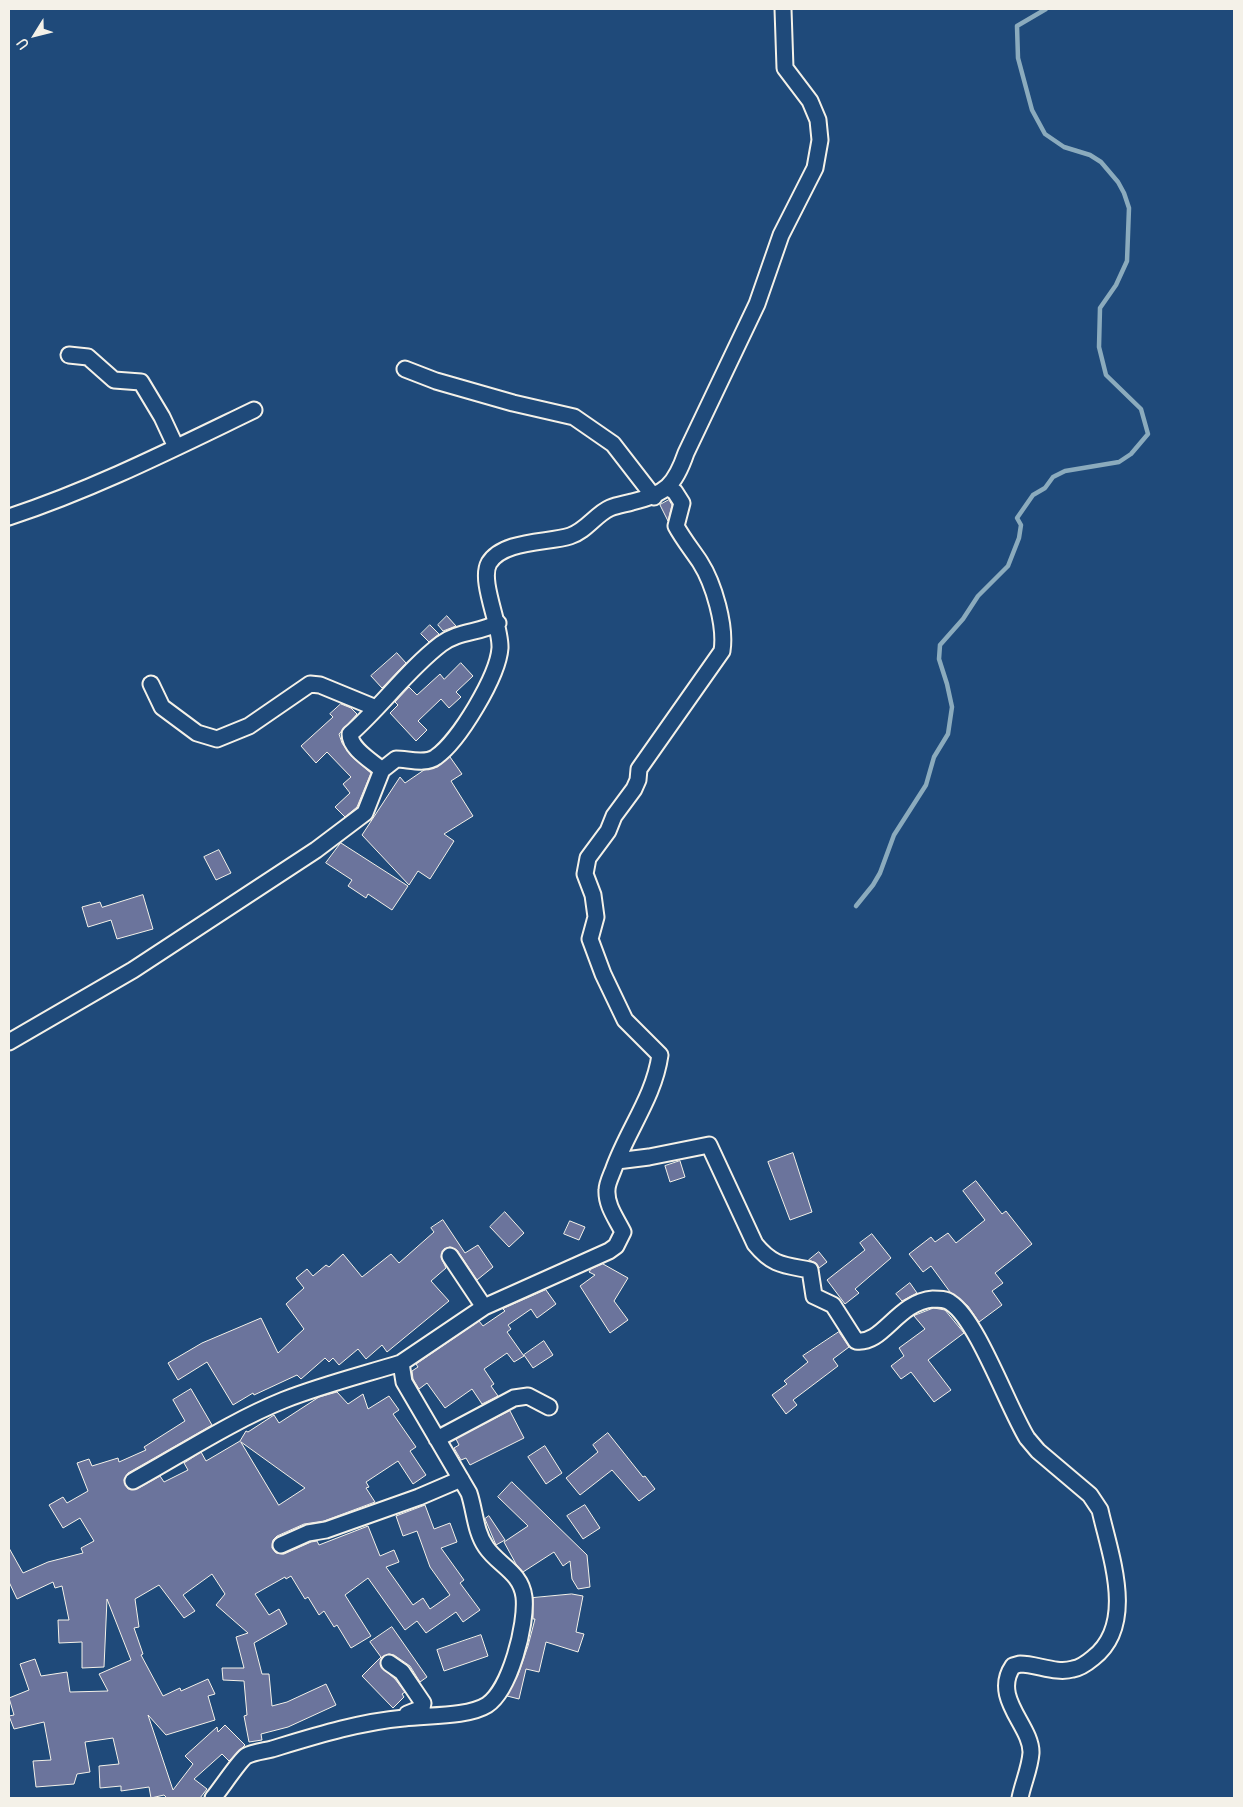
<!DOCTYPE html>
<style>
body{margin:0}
#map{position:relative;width:1243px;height:1807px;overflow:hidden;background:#1f4a7a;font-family:Delius,sans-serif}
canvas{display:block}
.frame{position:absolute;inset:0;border:10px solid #f4f1e8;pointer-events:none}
.north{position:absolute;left:10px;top:10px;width:50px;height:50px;-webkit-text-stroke:4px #1f4a7a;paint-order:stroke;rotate:234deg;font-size:14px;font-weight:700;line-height:20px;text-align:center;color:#f4f1e8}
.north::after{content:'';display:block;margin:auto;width:18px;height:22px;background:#f4f1e8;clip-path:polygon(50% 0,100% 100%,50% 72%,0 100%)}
</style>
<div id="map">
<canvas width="1243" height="1807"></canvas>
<div class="frame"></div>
<div class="north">U</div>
</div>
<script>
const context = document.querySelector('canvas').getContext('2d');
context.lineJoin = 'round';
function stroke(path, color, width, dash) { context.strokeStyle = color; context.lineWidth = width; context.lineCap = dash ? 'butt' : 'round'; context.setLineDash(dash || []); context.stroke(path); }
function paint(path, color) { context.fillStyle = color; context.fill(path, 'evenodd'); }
stroke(new Path2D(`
 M856,906L873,885L880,873L894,835L926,785L934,757L948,734L952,707L947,684L939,659L940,645L963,619L978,596L1008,566L1019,538L1021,525L1017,518L1033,495L1045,488L1053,477L1065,471L1119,462L1131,454L1148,434L1141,409L1106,375L1099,347L1100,308L1116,285L1127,261L1129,208L1124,193L1118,182L1101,162L1090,155L1064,147L1045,134L1032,110L1018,58L1017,26L1046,9`), '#8babbd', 4.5);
const building = new Path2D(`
 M669,500L672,505L668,521L660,505Z
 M447,616L456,626L443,631L438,625Z
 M430,625L439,634L429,642L421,634Z
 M397,653L406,663L382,688L371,676Z
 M461,663L473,676L456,692L461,697L449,708L441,699L418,721L427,730L416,741L390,713L398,705L395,702L409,687L417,695L440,674L444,679Z
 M341,704L351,708L357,714L339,734L342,743L351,756L371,773L357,807L345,817L335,807L350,793L343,784L351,777L327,752L316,763L301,746L333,717L330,714Z
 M450,757L462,774L451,781L473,816L444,834L454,841L430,879L418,871L409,885L362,835L400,777L405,783L424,770L437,767Z
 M341,843L408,886L392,910L368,894L366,898L348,886L352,880L326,863Z
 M219,850L231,873L216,880L204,857Z
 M143,895L153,929L117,939L111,920L88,927L82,907L100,902L102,907Z
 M793,1153L812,1212L790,1220L768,1162Z
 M680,1161L685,1177L670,1182L665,1166Z
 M976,1181L1002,1214L1006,1211L1032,1244L995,1273L1003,1283L992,1291L1002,1305L979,1322L968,1306L950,1292L931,1266L923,1272L909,1254L931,1237L935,1242L948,1233L956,1243L985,1220L963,1191Z
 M505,1212L524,1233L509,1247L490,1227Z
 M443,1220L465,1253L478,1245L493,1267L477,1280L457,1250L450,1247L444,1249L441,1257L446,1268L431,1281L449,1301L387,1352L382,1345L366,1359L358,1349L339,1365L333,1358L329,1362L325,1358L301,1379L297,1375L254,1395L253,1393L233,1405L207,1362L178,1380L168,1363L202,1343L261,1318L278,1353L304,1329L286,1304L304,1288L296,1278L307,1269L313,1276L326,1265L329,1267L343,1254L362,1277L391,1254L399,1263L434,1232L431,1228Z
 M570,1221L585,1227L579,1240L564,1234Z
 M872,1234L891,1258L855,1289L859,1293L845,1304L827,1280L865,1250L860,1243Z
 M819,1252L827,1262L819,1268L816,1263L809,1260Z
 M603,1264L628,1278L614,1301L628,1320L610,1333L580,1286L595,1275L589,1272L591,1269Z
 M910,1283L917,1293L902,1301L896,1294Z
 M546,1290L556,1304L537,1318L531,1309L508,1325L511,1329L507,1332L524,1356L514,1362L507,1353L484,1369L494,1384L491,1386L498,1396L482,1404L472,1389L445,1408L427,1383L419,1389L413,1379L412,1371L418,1367L416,1364L479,1321L483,1326L505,1311L503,1309Z
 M934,1308L945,1310L964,1333L928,1360L951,1390L934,1402L911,1372L901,1379L891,1366L904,1356L899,1348L925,1329L914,1316Z
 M839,1332L849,1347L833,1359L838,1366L793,1400L797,1405L786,1414L772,1395L787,1384L784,1381L808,1362L803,1356Z
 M544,1341L553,1355L533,1368L524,1355Z
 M191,1389L212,1425L128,1473L124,1480L128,1489H137L160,1476L164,1482L188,1470L184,1463L201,1452L206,1461L240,1441L246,1431L248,1432L274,1415L279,1423L319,1397L337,1392L348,1404L363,1394L368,1409L389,1396L399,1410L393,1414L416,1447L410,1451L426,1475L413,1484L398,1461L366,1482L369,1487L366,1488L375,1502L324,1521L304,1524L277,1536L273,1540L272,1548L276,1553L284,1554L311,1542L317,1541L319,1545L368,1526L380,1556L394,1550L399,1562L386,1567L413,1605L423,1598L430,1609L450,1595L430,1567L417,1531L403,1536L396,1516L425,1505L434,1529L450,1523L457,1542L441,1548L464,1580L460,1583L480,1610L463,1622L456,1612L426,1633L417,1621L405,1630L368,1578L345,1595L371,1636L351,1648L337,1625L334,1627L324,1611L319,1615L308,1597L305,1599L291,1576L286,1579L285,1577L255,1594L269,1615L279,1609L287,1624L254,1643L262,1674H269L272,1706L287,1702L326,1684L336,1705L288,1727L261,1734L262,1740L249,1742L244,1716L247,1715L244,1681L223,1680L222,1668H244L236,1637L248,1633L216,1605L225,1594L212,1574L183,1595L195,1611L184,1618L159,1585L135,1599L139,1627L134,1628L143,1654L141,1655L163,1696L180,1688L181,1691L208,1679L215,1694L208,1696L215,1720L166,1735L148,1715L173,1790L193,1764L185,1756L217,1727L218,1732L225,1725L245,1745L229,1761L222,1754L194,1779L207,1789L200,1798H167L164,1795L151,1798L149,1787L121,1791V1786L100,1788L99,1766L119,1764L113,1738L85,1742L90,1772L77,1774L74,1784L36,1787L33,1761L51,1760L44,1722L14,1729L9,1716L14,1715L9,1698L29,1690L20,1664L35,1659L41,1676L67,1672L70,1692L108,1691L99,1674L131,1660L107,1599L104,1667L82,1668V1642L59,1643L58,1620H69L62,1586L55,1588L53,1582L17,1599L9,1582V1548L23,1573L48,1562L83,1553L81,1548L94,1541L80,1518L63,1528L49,1505L63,1497L67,1503L88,1491L77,1463L89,1459L92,1466L118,1458L119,1462L146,1450L144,1447L185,1421L173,1400ZM241,1442L305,1488L279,1505Z
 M510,1411L524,1438L470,1465L466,1458L461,1460L454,1448L459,1445L456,1439Z
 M608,1433L643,1477L645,1476L655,1489L639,1501L612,1470L580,1495L566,1478L598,1452L593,1445Z
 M545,1446L562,1473L546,1484L528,1457Z
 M512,1482L587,1555L590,1587L578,1589L572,1579L570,1561L563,1566L554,1552L523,1572L516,1564L504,1542L528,1526L498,1497Z
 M585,1505L600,1528L583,1539L567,1516Z
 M489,1516L505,1540L496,1545L485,1519Z
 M572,1594L583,1596L576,1632L584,1634L578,1652L546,1642L539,1672L526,1669L519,1699L507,1696L518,1675L528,1646L535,1619H533V1598Z
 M392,1627L427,1677L420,1682L410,1666L394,1655L389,1654L382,1657L381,1667L395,1679L405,1692L402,1694L404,1697L393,1708L362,1676L381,1657L370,1642Z
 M481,1635L488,1656L444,1671L437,1650Z`);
paint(building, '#6b749c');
stroke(building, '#f4f1e8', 1);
const street = new Path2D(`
 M69,355L88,357L114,380L141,382L162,417L176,447
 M405,369L436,381L513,403L574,417L613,444L654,497
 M9,517C94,489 173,449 254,410
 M151,684L162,707L197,733L217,739L249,726L310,684L320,685L376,708
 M382,770C372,761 350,749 350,734C382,706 407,670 441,644C458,631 479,633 498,623
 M9,1042L133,970L316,850L365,813L382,770L396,759C408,759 426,765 436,757C459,741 498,676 500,648C501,625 479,581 489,563C503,540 548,543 570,536C586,531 596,514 610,508C617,505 625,504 632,502C666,494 675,485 686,453L757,304L781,235L815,168L820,140L818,120L810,101L785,68L783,9
 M617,1161L649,1157L709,1145L755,1244C773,1266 784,1265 810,1270L814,1296L833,1305L856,1341C883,1345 897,1302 933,1299C939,1299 946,1299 951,1303C977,1320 1008,1407 1027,1438L1038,1451L1090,1495L1100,1510C1110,1555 1137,1624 1093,1658C1087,1663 1080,1668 1073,1669C1056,1674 1037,1664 1020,1664L1013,1666C991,1698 1032,1726 1031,1753C1030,1768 1023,1783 1020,1798
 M450,1256L484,1307
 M437,1439L514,1398L528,1396L549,1407
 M133,1481C182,1454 232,1421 284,1400C322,1385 362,1375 401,1363
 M281,1545L308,1533L326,1530L419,1497L461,1479
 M389,1663L402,1672L423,1703L422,1708L407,1714
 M213,1798C220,1790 239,1761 246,1756C253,1752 264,1751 272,1749C315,1736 359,1722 404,1718C427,1715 468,1717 487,1705C510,1690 527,1624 524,1597C521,1572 498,1565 486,1547C475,1531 475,1511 469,1493L404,1382L401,1363L484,1307L609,1251L616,1246L623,1232C616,1218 606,1205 607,1190C607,1183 612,1174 614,1168C628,1129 654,1097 660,1055L625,1020L603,974L590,939L596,917L593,895L585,874L588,858L608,831L614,816L634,789L638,780L639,769L722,651C726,626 714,584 700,562C692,550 683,539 676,526L682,503L675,492L669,488`);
stroke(street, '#f4f1e8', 19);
stroke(street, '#1f4a7a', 15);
</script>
